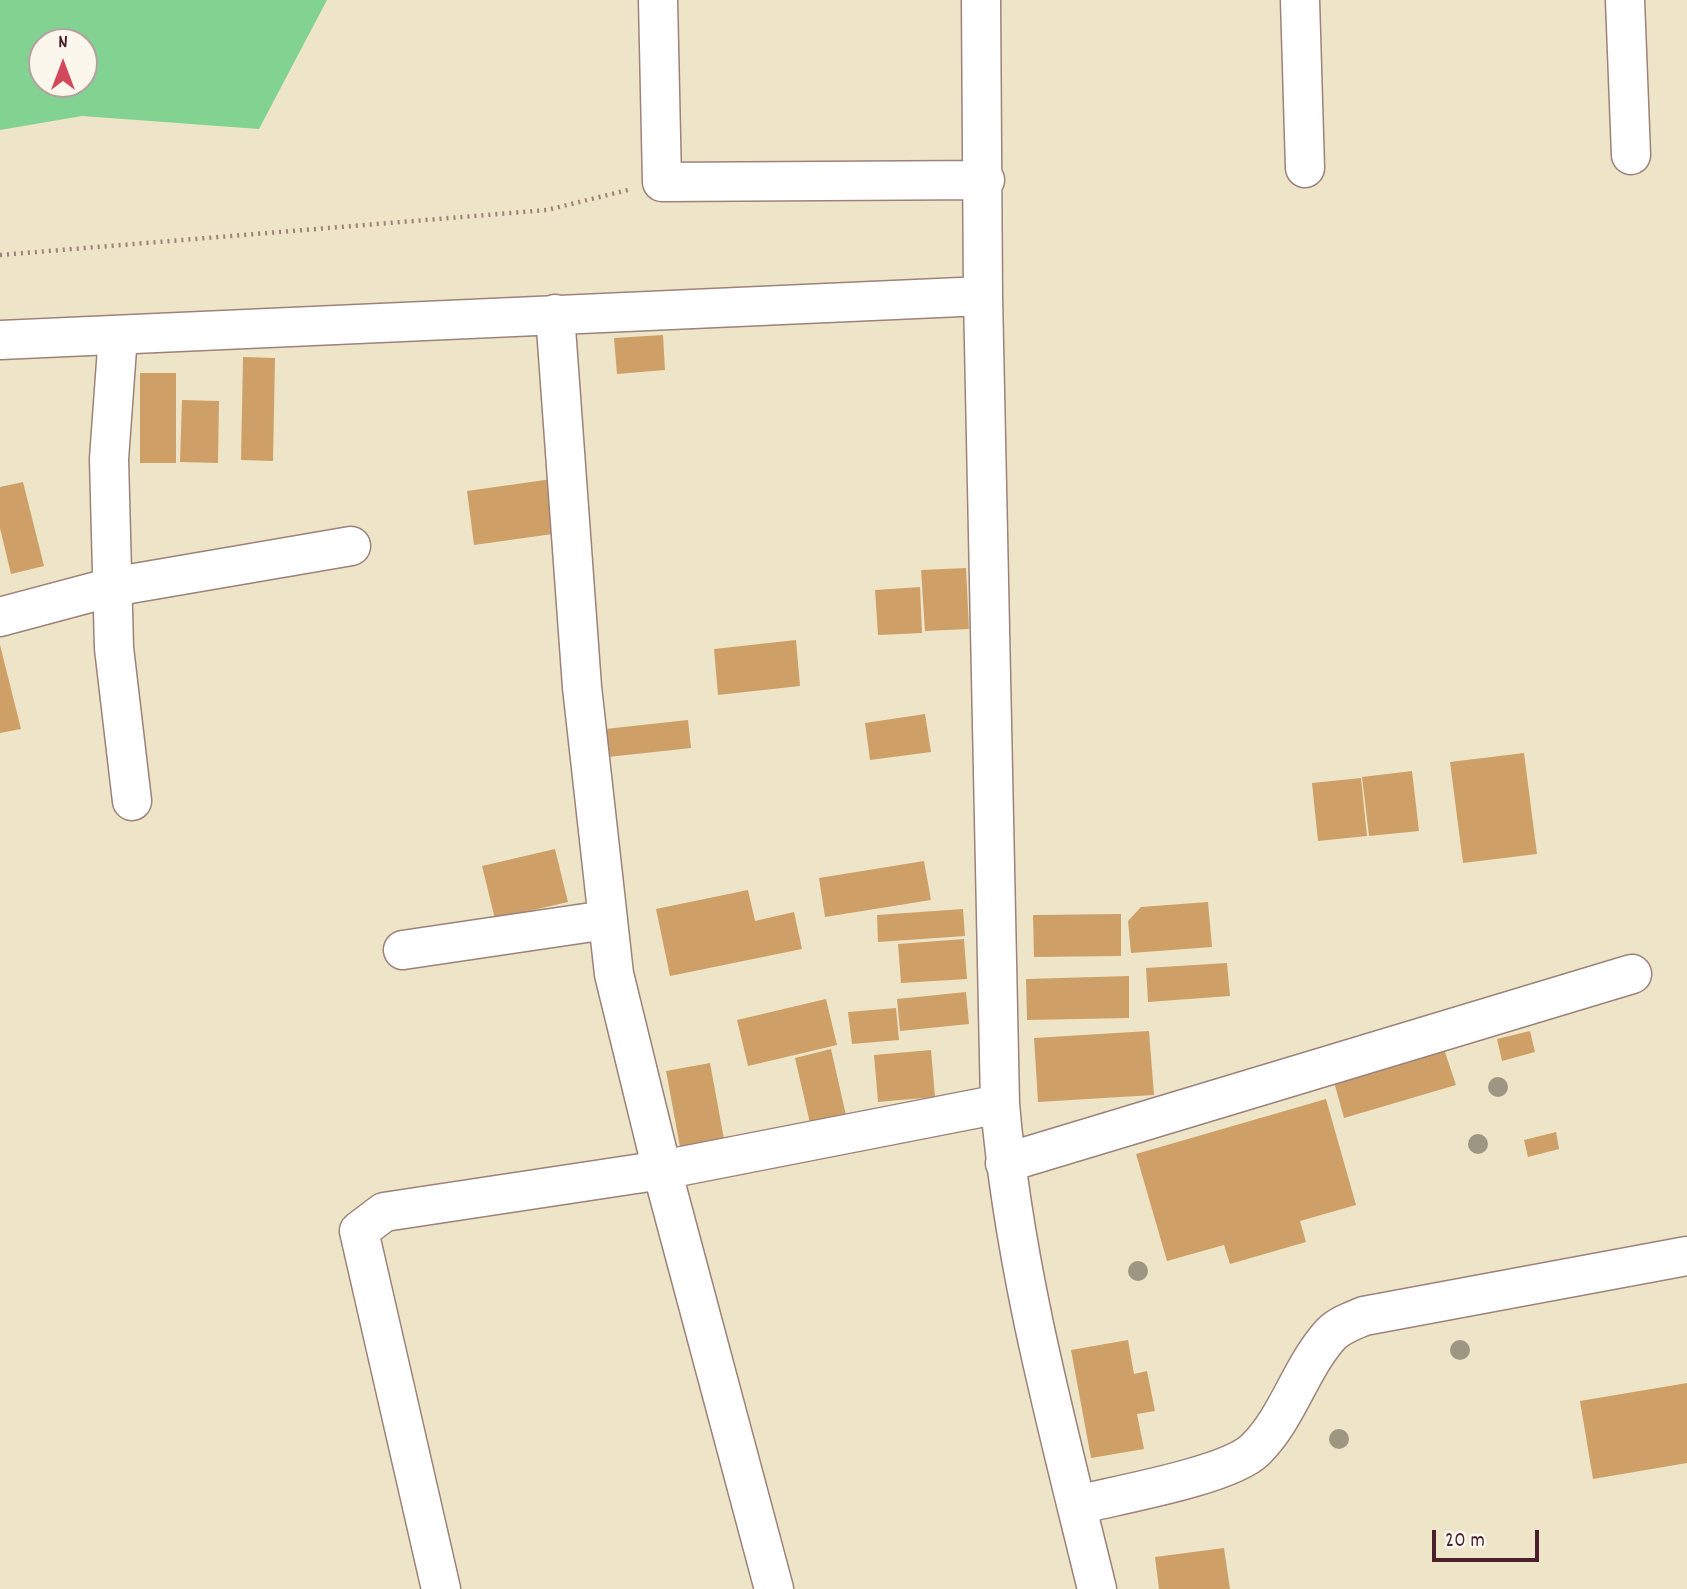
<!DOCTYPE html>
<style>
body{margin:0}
#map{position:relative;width:1687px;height:1589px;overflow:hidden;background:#eee5c8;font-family:Dekko,sans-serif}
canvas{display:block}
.north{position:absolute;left:28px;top:28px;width:70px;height:70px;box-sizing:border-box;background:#fbf7ec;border:2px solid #b4a19f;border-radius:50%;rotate:0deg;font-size:19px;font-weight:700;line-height:28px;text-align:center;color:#4a1f2b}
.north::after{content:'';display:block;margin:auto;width:24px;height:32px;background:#d1495b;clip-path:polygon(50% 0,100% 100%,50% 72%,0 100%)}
.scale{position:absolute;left:1432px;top:1530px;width:107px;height:32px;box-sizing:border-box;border:4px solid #4a1f2b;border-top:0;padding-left:9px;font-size:21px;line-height:24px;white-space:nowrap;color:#4a1f2b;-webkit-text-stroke:5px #fbf7ec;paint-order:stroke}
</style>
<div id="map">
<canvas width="1687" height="1589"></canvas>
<div class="north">N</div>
<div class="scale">20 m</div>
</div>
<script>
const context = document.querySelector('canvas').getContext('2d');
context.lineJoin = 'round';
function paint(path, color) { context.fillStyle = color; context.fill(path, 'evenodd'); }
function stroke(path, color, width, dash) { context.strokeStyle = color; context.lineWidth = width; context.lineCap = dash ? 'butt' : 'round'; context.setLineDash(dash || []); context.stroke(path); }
paint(new Path2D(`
 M0,0H327L259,129L82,116L0,130ZM42,42H84V84H42Z`), '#82d292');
paint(new Path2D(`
 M663,335L665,370L617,374L614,338Z
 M243,357L275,358L273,461L241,460Z
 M140,373H176V463H140Z
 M182,400L219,401L218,463L180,462Z
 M552,479L560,533L474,545L467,491Z
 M23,482L44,566L11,574L0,528V487Z
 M966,568L969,629L925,631L921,570Z
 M920,587L922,633L878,635L875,590Z
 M796,640L800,686L718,695L714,649Z
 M0,645L21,729L0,733Z
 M925,714L931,752L870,760L865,723Z
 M688,720L691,748L608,757L605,729Z
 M1524,753L1537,854L1463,863L1450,762Z
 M1412,771L1419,831L1369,836L1362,777Z
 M1361,778L1367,836L1318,841L1312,783Z
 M555,849L568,902L495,919L482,866Z
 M924,861L931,900L825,917L819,878Z
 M748,890L755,921L794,912L802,949L670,976L656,909Z
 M1208,902L1212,947L1131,953L1128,921L1141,907Z
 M963,909L965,936L878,942L877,915Z
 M1121,914V956L1034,957L1033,915Z
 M964,939L967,979L901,983L898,944Z
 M1227,963L1230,996L1148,1002L1146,968Z
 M1129,976V1018L1027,1020L1026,979Z
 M966,992L969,1024L900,1031L897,999Z
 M826,999L837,1045L748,1066L737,1020Z
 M896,1008L899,1040L852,1044L848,1012Z
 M1149,1031L1154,1095L1038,1102L1034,1038Z
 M1530,1031L1535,1052L1502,1061L1497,1039Z
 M831,1049L848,1124L812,1132L795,1058Z
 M1444,1049L1456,1085L1344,1118L1334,1082Z
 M931,1050L935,1097L878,1102L874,1055Z
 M710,1063L726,1150L682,1158L666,1071Z
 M1326,1099L1356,1205L1300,1221L1306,1242L1230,1264L1224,1245L1167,1261L1136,1154Z
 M1556,1132L1559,1149L1528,1157L1524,1140Z
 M1128,1340L1134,1374L1147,1371L1155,1411L1137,1414L1144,1449L1091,1458L1071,1350Z
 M1687,1383V1463L1593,1479L1580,1401Z
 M1224,1548L1230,1589H1159L1155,1557Z`), '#cea068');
const minor = new Path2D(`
 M658,0L662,182L985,180
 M981,0L983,296L1000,1104C1014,1269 1058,1429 1097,1589
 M1300,0L1305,168
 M1625,0L1631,155
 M555,314L582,687L614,974L662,1170L774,1589
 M118,335L109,459L114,648L132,801
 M0,340L983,296
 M0,617L112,587L351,546
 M403,950L606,920
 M1005,1163L1632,974
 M1077,1505C1117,1495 1228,1476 1255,1450C1288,1418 1300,1368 1331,1334C1340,1325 1352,1321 1364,1316L1687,1256
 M441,1589L359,1231L384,1212L662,1170L1000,1104`);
stroke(minor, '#9c827a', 41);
stroke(new Path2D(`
 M0,255L547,210L628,190`), '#9c827a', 4.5, [2, 5]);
stroke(minor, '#fff', 38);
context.fillStyle = '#9d9683';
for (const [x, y] of [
 [1498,1087],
 [1478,1144],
 [1138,1271],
 [1460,1350],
 [1339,1439]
]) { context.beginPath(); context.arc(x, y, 10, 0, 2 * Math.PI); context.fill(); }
</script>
